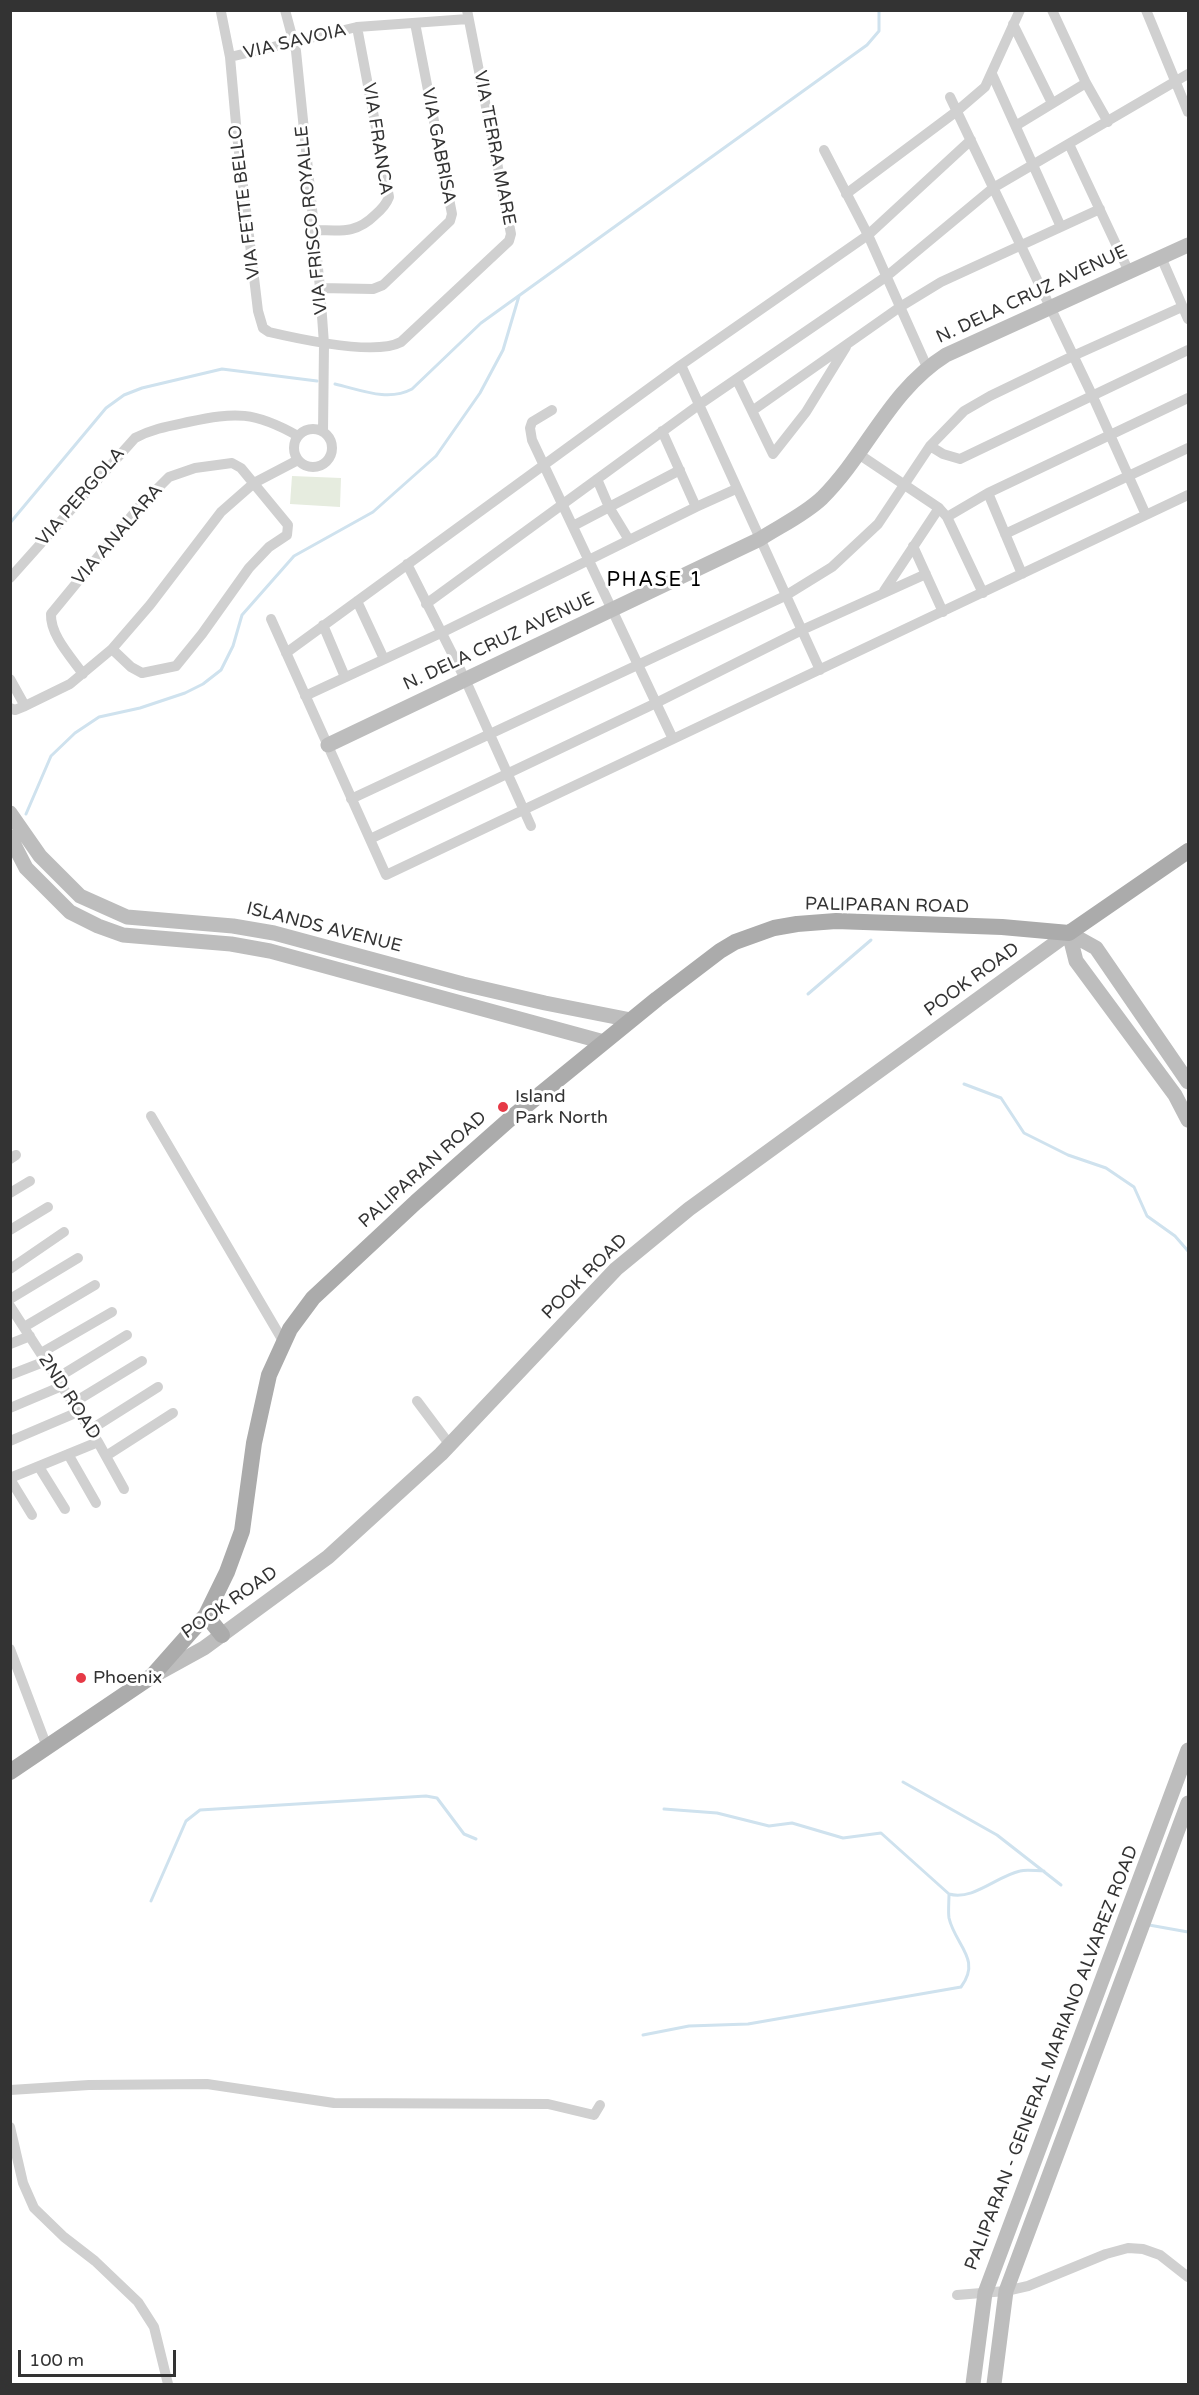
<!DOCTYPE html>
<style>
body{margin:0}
#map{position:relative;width:1199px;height:2395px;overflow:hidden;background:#fff;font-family:"Varela Round",sans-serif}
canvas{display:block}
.frame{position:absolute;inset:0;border:12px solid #333;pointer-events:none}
.scale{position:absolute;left:18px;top:2350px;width:158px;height:27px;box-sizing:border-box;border:3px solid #333;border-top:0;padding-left:8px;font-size:18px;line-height:21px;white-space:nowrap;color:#333;-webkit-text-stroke:4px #fff;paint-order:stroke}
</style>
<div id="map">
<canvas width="1199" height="2395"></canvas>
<div class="frame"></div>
<div class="scale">100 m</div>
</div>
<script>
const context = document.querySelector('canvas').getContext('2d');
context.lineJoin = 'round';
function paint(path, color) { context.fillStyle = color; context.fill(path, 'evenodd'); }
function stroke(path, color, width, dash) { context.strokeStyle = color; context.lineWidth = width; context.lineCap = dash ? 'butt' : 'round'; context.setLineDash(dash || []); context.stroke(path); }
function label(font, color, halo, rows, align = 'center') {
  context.font = font + ' "Varela Round",sans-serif'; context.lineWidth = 6; context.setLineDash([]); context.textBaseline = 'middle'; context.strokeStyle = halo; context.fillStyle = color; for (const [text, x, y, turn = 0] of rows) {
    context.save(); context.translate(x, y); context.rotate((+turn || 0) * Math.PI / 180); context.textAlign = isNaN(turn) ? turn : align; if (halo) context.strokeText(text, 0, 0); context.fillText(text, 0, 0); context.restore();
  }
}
paint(new Path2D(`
 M292,476L341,478L340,507L290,504Z`), '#e6ecdf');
stroke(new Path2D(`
 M335,384C361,390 388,402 412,389L481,323L867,45L879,31V10
 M10,523L106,408L124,395L142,388L222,369L317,381
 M26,814L51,756L75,733L99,717L140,708L185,693L203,684L221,670L233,646L242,615L294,556L373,512L436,456L480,393L503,350L519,296
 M808,994L871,940
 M964,1084L1001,1098L1024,1133L1068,1155L1106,1168L1134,1187L1147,1216L1175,1236L1188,1251
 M903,1782L997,1835L1061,1885
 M664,1809L717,1813L769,1826L792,1823L843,1838L881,1833L949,1894C973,1901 997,1876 1020,1871C1027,1869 1036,1871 1044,1871
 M151,1901L186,1821L200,1810L426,1796L437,1798L464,1834L476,1839
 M1149,1925L1188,1932
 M643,2035L689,2026L748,2024L961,1987C982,1959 955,1945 949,1918C948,1911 949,1902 949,1894`), '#cfe2ee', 3);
stroke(new Path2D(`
 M285,10L296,51L320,288L324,344L323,432
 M1052,10L1086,83L1108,122
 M1146,10L1188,112
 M221,12L230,57L237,135L258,311L263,328L269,332C299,339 375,356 401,342L509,241L511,234L467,10
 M1013,24L1052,103
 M230,57L357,27L468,19
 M992,74L1061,227
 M950,97L1093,397L1146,515
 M1017,125L1086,83
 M1069,144L1129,272
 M824,150L868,235L927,367
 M846,194L957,111L985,87L1020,10
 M313,230C339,230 355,235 375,215C381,210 386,205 389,197L357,27
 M1161,257L1188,319
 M320,288L373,289L383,285L450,221L452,214L415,23
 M681,365L820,670
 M737,380L773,454L806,412L846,347
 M552,410L532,422L530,428L532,440L673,739
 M752,411L900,307L941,282L1100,209
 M294 448a19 19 0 1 1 38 0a19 19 0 1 1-38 0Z
 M662,431L696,507
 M930,446L943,454L960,459L1188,350
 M857,453L939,508L947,517L988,493L1188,398
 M597,479L609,507L629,540
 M988,493L1022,574
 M947,517L983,593
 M573,526L680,470
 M1005,534L1188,448
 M913,546L943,612
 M407,564L465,679L531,826
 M10,578L135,438C152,429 169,426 188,422C236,412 254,411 298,436
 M884,591L939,508
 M357,601L384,659
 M426,604L700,404L887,276L993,188L1188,74
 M271,619L386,875L1188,495
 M323,625L345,677
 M286,653L681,365L868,235L971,140
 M83,674C71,657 50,635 51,614L139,507L169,477L195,468L232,463L241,468L288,525L287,535L269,547L249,568L202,634L176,666L142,673L131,667L112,649
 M10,679L25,706
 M305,696L443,632L696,507L736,489
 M10,708L15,710L25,706L70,684L112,649L150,605L221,512L254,483L298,460
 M351,799L785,596L832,567L878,524L930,446L964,411L990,396L1073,356L1182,307
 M370,839L656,703L802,630L926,574
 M151,1116L283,1341
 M10,1159L16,1155
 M10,1193L30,1181
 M10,1230L48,1207
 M10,1269L64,1232
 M10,1299L78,1258
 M10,1306L98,1442L124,1489
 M24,1327L95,1285
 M10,1344L30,1336
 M41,1353L112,1312
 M10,1375L46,1361
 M57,1378L127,1335
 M417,1401L450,1445
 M73,1403L142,1361
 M10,1408L62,1386
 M90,1430L158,1387
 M10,1441L78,1412
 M68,1454L96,1503
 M106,1456L173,1413
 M39,1467L65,1509
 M10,1478L98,1442
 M10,1479L32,1515
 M10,1649L47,1747
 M10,2090L89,2085L207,2084L334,2103L548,2104L594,2115L600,2105
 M10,2127L23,2183L34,2208L64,2237L95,2261L138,2302L154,2327L168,2384
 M957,2295L1006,2291L1028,2286L1106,2254L1128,2248L1143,2249L1160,2255L1188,2277`), '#d0d0d0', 10);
stroke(new Path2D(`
 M328,745L760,539C780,526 804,515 822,498C868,452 889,391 946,355L1188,245
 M10,813L40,856L80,896L127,917L233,926L274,933L463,984L545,1003L631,1020
 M10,837L26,868L70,912L98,926L123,935L231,944L270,951L604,1042
 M1069,933L1076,961L1175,1095L1188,1120
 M1069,933L1096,948L1188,1082
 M155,1675L204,1648L328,1557L441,1454L616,1269L689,1209L1069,933
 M973,2384L985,2293L1188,1750
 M994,2384L1006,2291L1188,1803`), '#bdbdbd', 15);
stroke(new Path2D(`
 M206,1615L222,1635
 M10,1772L152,1676L206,1615L227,1572L242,1531L254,1443L269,1375L290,1329L313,1298L416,1202L511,1118L657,999L720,951L735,942L774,928L797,924L836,921L1002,927L1069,933L1188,851`), '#ababab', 16);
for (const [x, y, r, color] of [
 [503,1107,6,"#e63946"],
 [81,1678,6,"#e63946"]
]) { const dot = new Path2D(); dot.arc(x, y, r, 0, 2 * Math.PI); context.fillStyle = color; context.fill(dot); stroke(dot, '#fff', 2); }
label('18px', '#333', '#fff', [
 ["VIA SAVOIA",295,42,-13],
 ["VIA FRANCA",377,139,81],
 ["VIA GABRISA",438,146,79],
 ["VIA TERRA MARE",494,148,79],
 ["VIA FETTE BELLO",245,202,-97],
 ["VIA FRISCO ROYALLE",312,220,-96],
 ["N. DELA CRUZ AVENUE",1032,295,-25],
 ["VIA PERGOLA",81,497,-49],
 ["VIA ANALARA",118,535,-49],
 ["N. DELA CRUZ AVENUE",499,642,-25],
 ["PALIPARAN ROAD",887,906,1],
 ["ISLANDS AVENUE",324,928,14],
 ["POOK ROAD",972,980,-36],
 ["PALIPARAN ROAD",423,1170,-42],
 ["POOK ROAD",585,1277,-45],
 ["2ND ROAD",69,1397,57],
 ["POOK ROAD",230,1603,-35],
 ["PALIPARAN - GENERAL MARIANO ALVAREZ ROAD",1052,2058,-69]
]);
label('18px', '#333', '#fff', [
 ["Island",515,1097],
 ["Park North",515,1118],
 ["Phoenix",93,1678]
], 'left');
context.letterSpacing = '1.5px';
label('20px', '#000', '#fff', [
 ["PHASE 1",655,581]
]);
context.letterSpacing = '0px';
</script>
